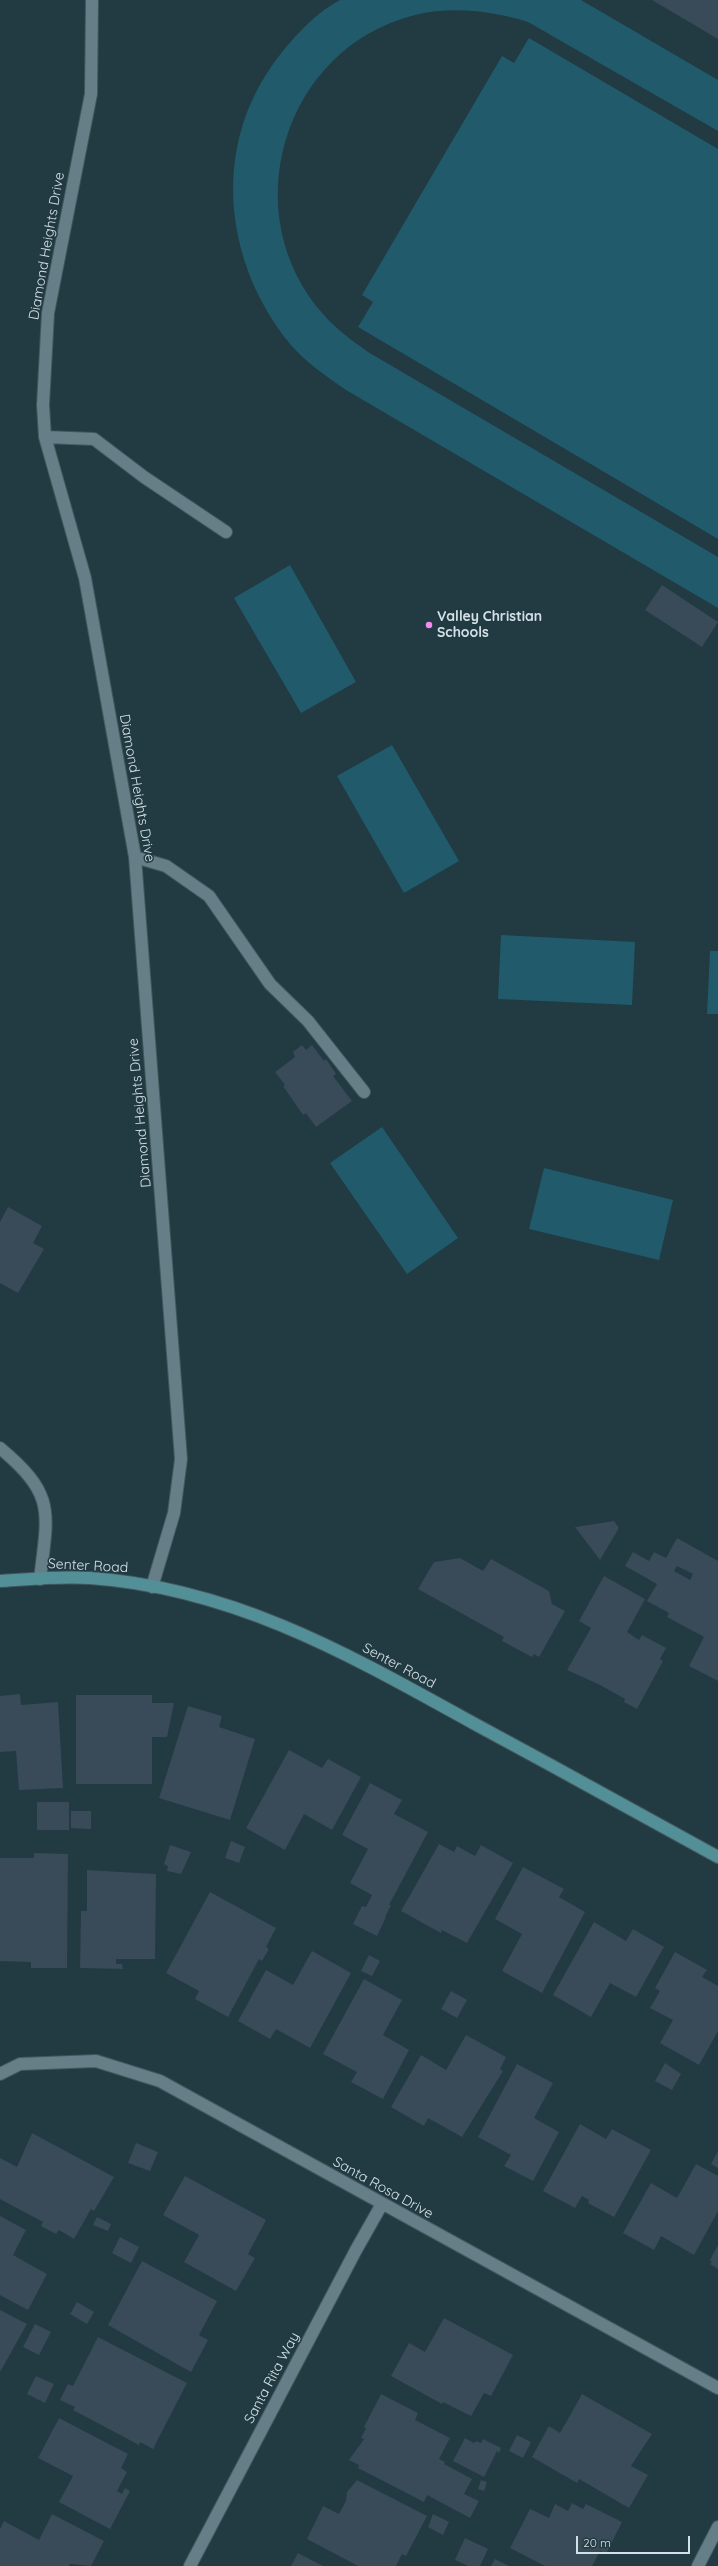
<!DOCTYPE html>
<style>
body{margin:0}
#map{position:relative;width:718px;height:2566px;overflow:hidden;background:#223a42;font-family:Quicksand,sans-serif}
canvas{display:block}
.scale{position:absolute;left:576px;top:2536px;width:114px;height:18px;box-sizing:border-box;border:2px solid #d3e1e6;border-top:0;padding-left:5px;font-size:12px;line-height:14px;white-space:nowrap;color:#d3e1e6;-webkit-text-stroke:3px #223a42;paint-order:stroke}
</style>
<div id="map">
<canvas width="718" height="2566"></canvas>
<div class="scale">20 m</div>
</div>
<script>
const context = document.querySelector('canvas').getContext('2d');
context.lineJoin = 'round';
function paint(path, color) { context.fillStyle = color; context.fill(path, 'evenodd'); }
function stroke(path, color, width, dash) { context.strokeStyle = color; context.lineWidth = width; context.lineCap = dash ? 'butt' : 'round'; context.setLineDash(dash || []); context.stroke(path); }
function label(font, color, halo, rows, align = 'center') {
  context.font = font + ' Quicksand,sans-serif'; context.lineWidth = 3; context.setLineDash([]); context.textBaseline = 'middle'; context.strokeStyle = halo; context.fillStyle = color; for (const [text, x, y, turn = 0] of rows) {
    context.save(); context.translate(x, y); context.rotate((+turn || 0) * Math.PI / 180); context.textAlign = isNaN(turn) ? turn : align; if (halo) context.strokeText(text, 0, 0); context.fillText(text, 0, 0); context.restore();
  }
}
paint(new Path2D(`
 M340,0H581L718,80V131L528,22C491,11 453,6 415,15C282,48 234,215 324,315C337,330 353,341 368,352L718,557V608L346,390C326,376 305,362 290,344C226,265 211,154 271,67C289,42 312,15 340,0Z
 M529,38L718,149V539L358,327L373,302L362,295L502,56L514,63Z
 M290,565L356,682L301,713L234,598Z
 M392,745L459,861L404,893L337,776Z
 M501,935L635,942L632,1005L498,999Z
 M710,951H718V1014H707Z
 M382,1127L458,1238L407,1274L330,1163Z
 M544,1168L673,1200L659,1260L529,1229Z`), '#205a6b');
paint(new Path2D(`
 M652,0H718V39Z
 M662,585L718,622L702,647L645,610Z
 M302,1045L306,1050L312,1045L324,1061L326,1059L336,1074L333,1076L352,1101L316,1127L306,1113L303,1115L283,1086L285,1085L275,1072L295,1057L293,1052Z
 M8,1207L42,1226L33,1243L44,1249L18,1293L0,1283V1222Z
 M614,1521L619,1528L600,1560L575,1527Z
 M677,1538L718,1561V1681L689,1666L704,1637L667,1617L669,1613L647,1601L657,1584L625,1566L633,1552L649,1561L654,1552L666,1558ZM677,1566L693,1574L690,1580L674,1571Z
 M460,1558L483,1571L491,1559L549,1591L552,1604L565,1611L539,1657L534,1654L532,1657L502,1641L504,1637L418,1589L434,1562Z
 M604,1576L645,1599L627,1632L639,1640L642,1635L666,1648L660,1659L663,1661L637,1709L624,1702L625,1699L600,1685L567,1670L591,1628L579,1621Z
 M20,1694L21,1705L58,1702L63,1788L19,1790L16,1751L0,1752V1696Z
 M76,1695H152V1703H174L167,1737H152V1784H76Z
 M188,1706L222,1716L219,1727L255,1739L230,1820L159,1798Z
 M289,1750L322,1768L328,1759L361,1777L332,1830L304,1814L285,1850L246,1828Z
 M370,1783L402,1800L394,1814L428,1832L389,1905H391L385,1917H386L377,1936L353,1924L362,1906L366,1907L372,1895L350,1883L368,1849L342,1835Z
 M37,1802H69V1830H37Z
 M71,1811H91V1829L71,1828Z
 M231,1841L245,1847L239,1863L225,1858Z
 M439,1844L454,1852L457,1846L475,1856L481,1845L513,1863L467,1943L442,1930L441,1933L401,1911Z
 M170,1845L191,1852L181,1874L167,1871L168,1866L164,1864Z
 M34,1853L68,1854L67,1968H31V1962L0,1961V1858H34Z
 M523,1867L564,1889L559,1897L585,1912L542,1993L502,1971L522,1934L495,1919Z
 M87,1870L156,1874L155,1959H116V1964H122L123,1969L80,1968L81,1911H87Z
 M210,1892L276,1928L266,1947L269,1949L262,1961L259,1959L228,2017L195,1999L199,1991L166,1973Z
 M594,1922L626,1941L633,1929L664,1947L636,1997L610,1983L591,2017L553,1995Z
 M312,1951L351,1973L310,2048L276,2029L270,2039L238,2021L266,1970L293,1985Z
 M675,1952L707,1970L702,1977L718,1986V2031L699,2065L660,2043L673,2020L650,2008L660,1991L655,1988Z
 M369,1955L380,1961L372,1976L361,1971Z
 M364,1979L402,2000L383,2035L409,2050L383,2099L351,2082L357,2072L323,2054Z
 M451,1991L467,2000L457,2018L441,2009Z
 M466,2035L506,2057L500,2069L503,2071L462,2137L428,2118L424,2126L391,2107L421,2055L446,2070Z
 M665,2063L681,2074L672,2090L655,2081Z
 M517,2064L553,2083L534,2118L559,2132L533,2181L504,2166L511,2155L478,2137Z
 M580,2124L606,2139L612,2129L651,2150L614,2217L588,2203L589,2200L582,2196L575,2208L543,2191Z
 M32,2133L114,2177L94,2211L91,2209L74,2239L59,2230L56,2234L41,2226L43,2222L0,2199V2158L17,2167Z
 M136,2143L158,2152L150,2171L128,2163Z
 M718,2151V2168L711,2164Z
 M696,2164L718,2176V2211L694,2255L661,2236L654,2250L623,2233L651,2183L677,2198Z
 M185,2176L266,2220L248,2254L255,2258L236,2291L184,2262L199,2235L163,2215Z
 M0,2216L26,2230L13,2255L47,2274L28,2310L0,2295Z
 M97,2217L111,2224L108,2231L93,2225Z
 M120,2237L139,2247L131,2263L112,2253Z
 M718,2245V2269L710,2264L712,2262L710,2260Z
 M142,2261L217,2301L199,2335L208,2340L191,2372L108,2325Z
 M77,2302L94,2312L87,2324L70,2314Z
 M0,2310L27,2324L0,2372Z
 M444,2318L513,2355L491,2396L484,2393L471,2416L443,2402L442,2404L391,2376L409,2343L425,2352Z
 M35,2324L51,2332L39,2355L23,2347Z
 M98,2337L187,2383L153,2449L140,2442L139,2445L73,2410L75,2407L60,2400L68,2384L73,2386Z
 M36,2376L54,2384L45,2403L27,2394Z
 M381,2394L418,2413L415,2420L450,2438L439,2459L445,2462L444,2464L472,2479L464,2494L479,2501L470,2518L427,2495L424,2502L358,2468L359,2465L349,2460L364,2439L361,2438L366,2428L364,2427Z
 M582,2394L652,2434L631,2466L648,2475L629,2508L579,2479L577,2483L532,2457L549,2426L560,2433Z
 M59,2418L128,2454L121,2468L127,2472L117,2491L122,2494L125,2488L130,2491L110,2529L59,2502L73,2476L38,2458Z
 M517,2435L531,2442L523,2458L509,2451Z
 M465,2438L474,2443L476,2441L481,2443L483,2439L501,2448L499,2453L497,2451L484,2477L453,2461Z
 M357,2480L427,2516L406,2556L402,2554L396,2566H358L307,2539L323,2506L339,2514L346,2501L347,2492Z
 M481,2480L487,2482L484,2491L478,2489Z
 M572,2503L583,2509L586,2504L622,2522L606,2554L600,2551L592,2566H545L510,2548L530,2509L549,2518L555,2504L568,2511Z
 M52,2514L104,2541L91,2566L70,2564L69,2566H0V2529L4,2521L39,2540Z
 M433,2514L449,2522L443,2535L428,2527Z
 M465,2538L488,2549L480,2566H468L455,2560Z
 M298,2553L323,2566H291Z
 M495,2559L509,2566H491Z`), '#394a58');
const minor = new Path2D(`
 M92,0L91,94L48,313L43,405L45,437L85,578L135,857L181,1459L174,1513L152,1587
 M45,437L94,439L144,477L226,532
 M135,857L166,866L209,896L270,984L308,1021L364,1092
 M0,1448C56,1495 48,1511 40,1579
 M0,2074L20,2064L96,2061L160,2081L718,2388
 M190,2566L356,2250L382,2204
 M698,2566L718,2527`);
const major = new Path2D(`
 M0,1581C30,1579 60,1576 90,1578C234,1588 350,1655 473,1723C555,1767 636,1812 718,1857`);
stroke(minor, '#42575d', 14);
stroke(major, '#42575d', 14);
stroke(minor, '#657e87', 12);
stroke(major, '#528f96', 12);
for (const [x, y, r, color] of [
 [429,625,4,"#f489f0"]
]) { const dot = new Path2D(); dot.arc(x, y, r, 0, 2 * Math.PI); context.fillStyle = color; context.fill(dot); stroke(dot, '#223a42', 1.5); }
label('14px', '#d3e1e6', '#223a42', [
 ["Diamond Heights Drive",47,246,-80],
 ["Diamond Heights Drive",137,788,80],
 ["Diamond Heights Drive",140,1113,-95],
 ["Senter Road",88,1566,3],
 ["Senter Road",399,1666,28],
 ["Santa Rosa Drive",383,2188,29],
 ["Santa Rita Way",272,2378,-62]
]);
label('bold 14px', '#d3e1e6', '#223a42', [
 ["Valley Christian",437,617],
 ["Schools",437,633]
], 'left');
</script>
